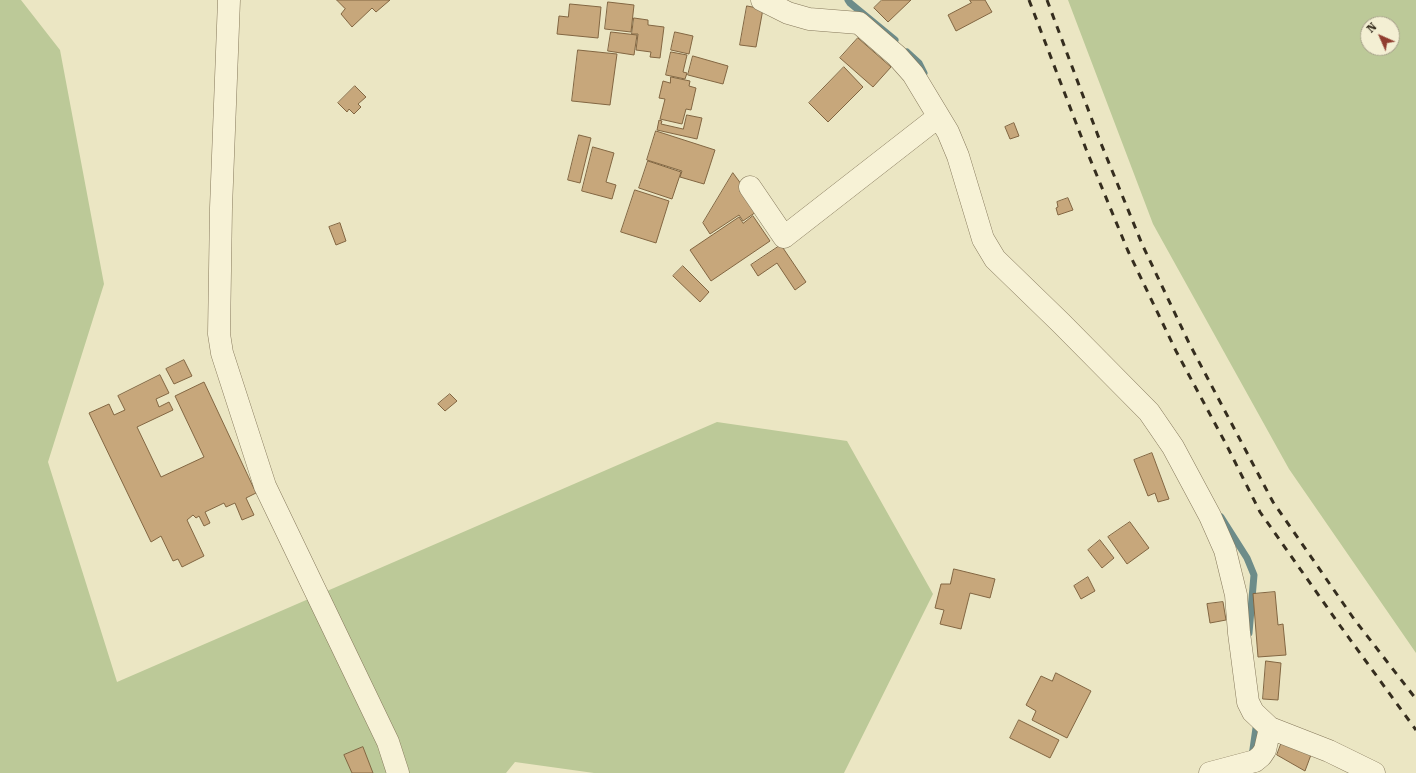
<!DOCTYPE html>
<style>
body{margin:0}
#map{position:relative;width:1416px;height:773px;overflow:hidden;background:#ebe6c3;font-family:"Roboto Serif",serif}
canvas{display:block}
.north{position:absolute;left:1360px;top:16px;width:40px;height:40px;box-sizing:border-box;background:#f3efd3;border:1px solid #a7a18b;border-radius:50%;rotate:315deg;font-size:11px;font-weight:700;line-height:16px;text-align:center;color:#352d1e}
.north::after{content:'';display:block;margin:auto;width:14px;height:18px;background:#903d2f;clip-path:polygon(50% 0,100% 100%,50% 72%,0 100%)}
</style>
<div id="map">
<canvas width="1416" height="773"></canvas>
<div class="north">N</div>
</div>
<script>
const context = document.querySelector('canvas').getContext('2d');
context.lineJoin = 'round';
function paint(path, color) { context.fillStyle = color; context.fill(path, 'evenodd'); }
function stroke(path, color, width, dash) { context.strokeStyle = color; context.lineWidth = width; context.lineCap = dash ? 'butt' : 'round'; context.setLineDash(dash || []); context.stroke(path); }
paint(new Path2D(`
 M0,0H21L60,50L104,284L48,462L117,682L717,422L847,441L933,594L844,773H594L515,762L506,773H0Z
 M1068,0H1416V653L1289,469L1153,224ZM1368,24H1392V48H1368Z`), '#bcc998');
stroke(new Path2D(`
 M848,0L850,3L895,40
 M907,52L919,63L924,73
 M1221,517L1247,558L1254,575L1249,633
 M1252,756L1257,721`), '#6d8c89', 7);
const building = new Path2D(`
 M337,0H390L376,12L372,8L352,27L341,14L345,9Z
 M882,0H911L888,22L874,8Z
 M970,0H985L992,12L956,31L948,15L971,3Z
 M608,2L634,5L631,32L605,29Z
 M570,4L601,7L598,38L557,34L559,16L568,17Z
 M747,6L763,9L756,47L740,45Z
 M634,18L648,20V25L664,27L660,58L650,57L651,52L636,50L638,34H632Z
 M611,32L637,35L634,55L608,51Z
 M675,32L693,36L689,54L671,50Z
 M858,38L891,67L873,87L840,58Z
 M578,50L617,54L610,105L572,101Z
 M671,52L687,55L683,72L687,73L685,79L666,75Z
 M693,56L728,66L723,84L688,75Z
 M844,67L863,87L828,122L809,103Z
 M671,77L690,81L689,86L696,88L691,110L686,109L682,124L660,119L665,99L659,98L663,81L670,83Z
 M355,86L366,97L358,104L361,107L354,114L349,109L347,112L338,103Z
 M687,115L702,118L697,139L657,130L659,120L662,121L661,124L683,129Z
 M1014,123L1019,136L1010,139L1005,127Z
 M656,131L715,150L704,184L680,177L682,171L647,160Z
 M579,135L591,138L580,183L568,180Z
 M593,147L614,153L606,182L616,185L612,199L582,191Z
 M648,161L681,172L672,199L639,188Z
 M733,173L753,200L756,212L743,221L739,215L710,234L703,223Z
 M635,190L669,201L656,243L621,232Z
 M1068,198L1073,210L1058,215L1056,208L1058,207L1057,202Z
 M753,216L770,241L711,281L690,250L739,217L743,223Z
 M340,223L346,241L336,245L329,227Z
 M781,245L806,282L795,290L777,263L758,276L751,265Z
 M683,266L709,292L700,302L673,276Z
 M184,360L192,376L174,384L166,369Z
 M160,375L169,393L156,399L159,407L169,402L173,410L137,427L161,477L204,457L175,396L204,382L256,493L246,498L254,515L242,520L235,503L226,507L224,503L205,512L210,523L204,526L199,516L196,518L193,515L187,520L204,556L182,567L178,559L173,561L161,536L151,542L89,413L109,404L114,415L125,410L118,396Z
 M450,394L457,401L445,411L438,404Z
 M1152,453L1169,499L1158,502L1155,493L1148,496L1134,460Z
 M1130,522L1149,548L1127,564L1108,537Z
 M1100,540L1114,558L1102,568L1088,550Z
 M954,569L995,579L990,598L970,593L961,629L940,624L944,610L935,608L941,584H950Z
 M1088,577L1095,591L1081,599L1074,586Z
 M1275,592L1278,625L1283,624L1286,655L1258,657L1253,594Z
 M1223,602L1226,620L1210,623L1207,604Z
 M1266,661L1281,663L1278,700L1263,699Z
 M1056,673L1091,691L1067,738L1032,720L1036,711L1026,705L1041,676L1052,681Z
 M1019,720L1059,740L1050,758L1010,738Z
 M1283,739L1312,752L1305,771L1277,755Z
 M363,747L373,773H352L344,755Z`);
paint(building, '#c7a77b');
stroke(building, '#826642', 1);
const street = new Path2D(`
 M229,0L221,208L219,334L222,353L265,486L388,742L398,773
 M762,0L788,13L809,19L859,23L897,56L913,74L948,132L958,156L983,239L995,259L1061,323L1149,412L1173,447L1210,516L1225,550L1236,595L1239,633L1248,702L1253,712L1270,728L1329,751L1374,773
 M750,187L784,237L938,117
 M1210,773L1255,761L1261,756L1265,750L1270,728`);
stroke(street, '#85785b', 23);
stroke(street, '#f7f2d6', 22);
stroke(new Path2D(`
 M1029,0L1086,149L1128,251L1176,351L1227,446L1260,512L1341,627L1416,730
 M1047,0L1100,141L1142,244L1189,343L1273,502L1354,619L1416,699`), '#352d1e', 3, [7, 7]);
</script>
